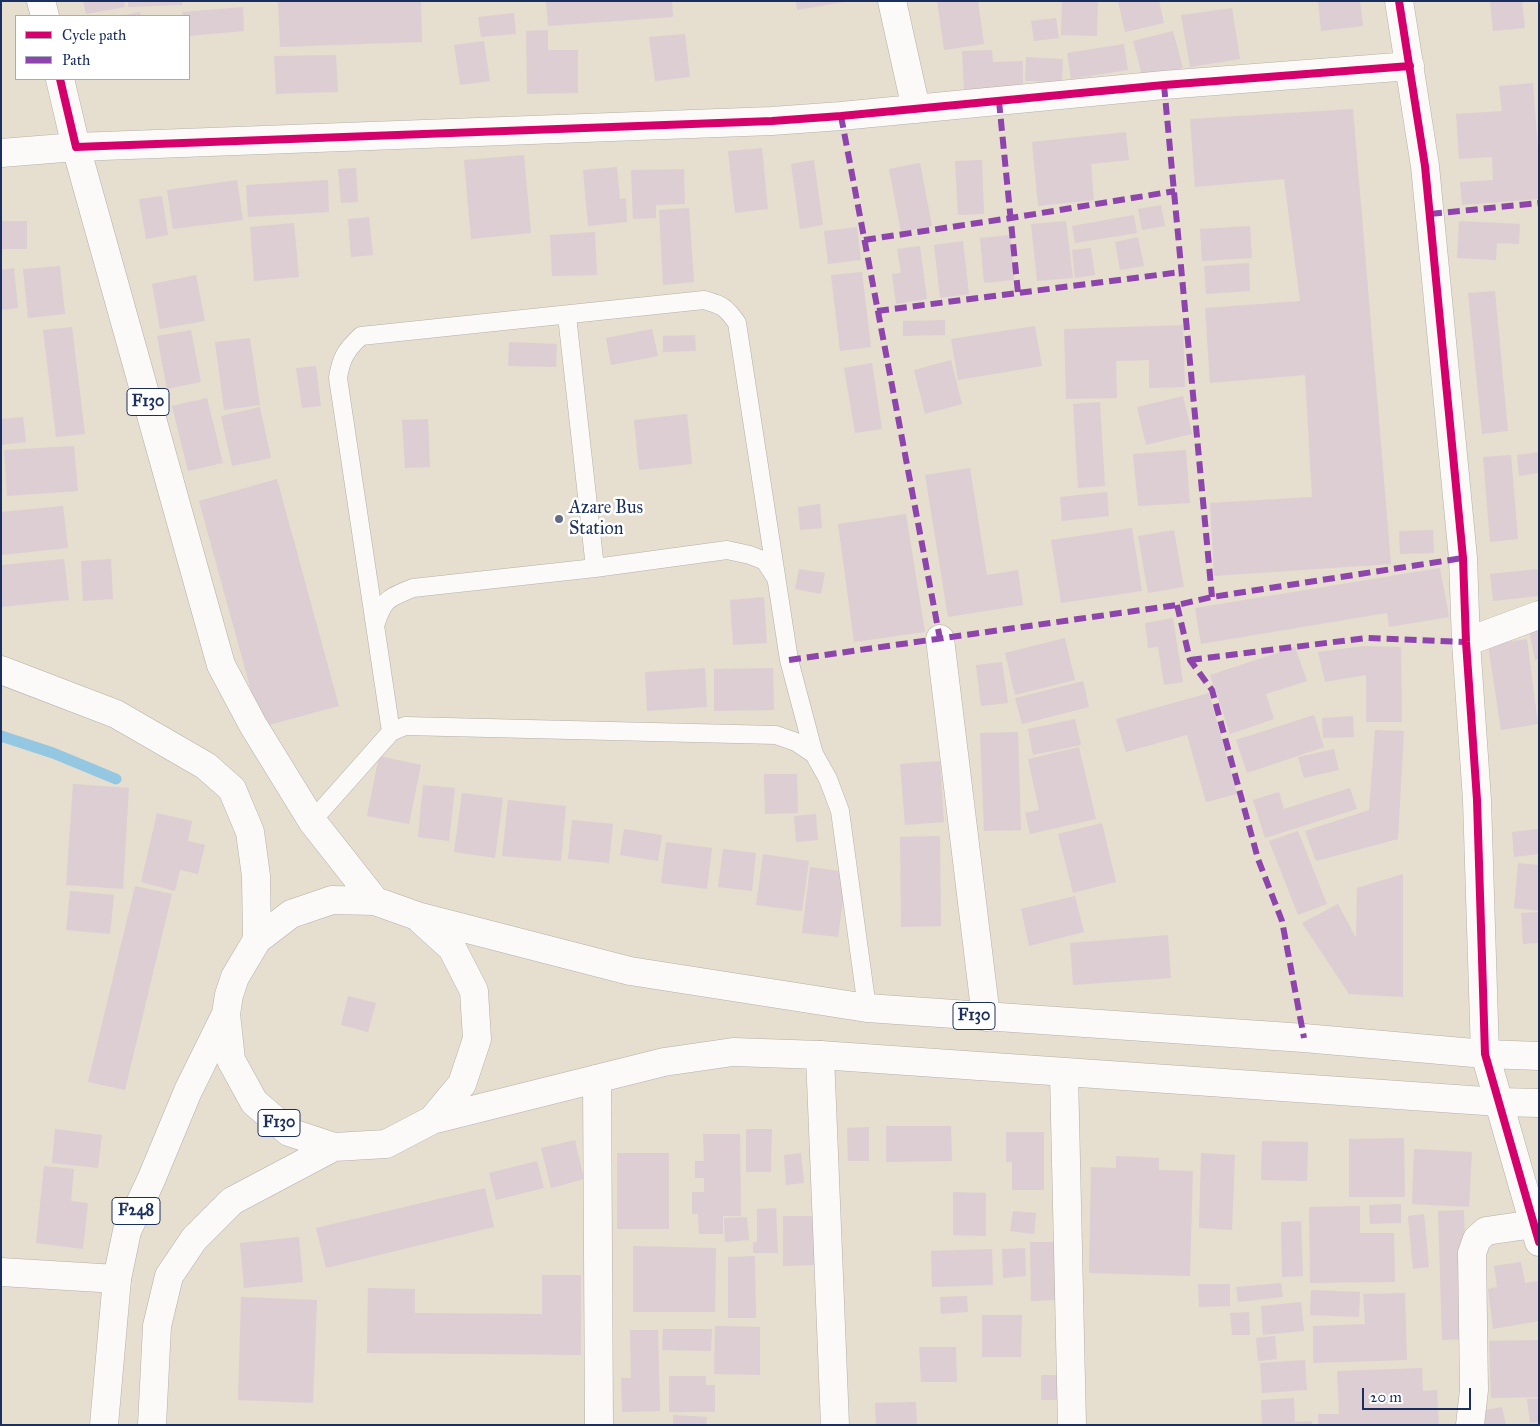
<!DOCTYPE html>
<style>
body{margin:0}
#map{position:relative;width:1540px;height:1426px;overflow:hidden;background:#e6dece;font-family:"IM FELL Great Primer",serif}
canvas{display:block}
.frame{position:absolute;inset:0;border:2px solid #1b2f5e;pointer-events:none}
.legend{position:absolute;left:15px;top:15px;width:175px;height:65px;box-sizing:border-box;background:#fff;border:1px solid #a4acbf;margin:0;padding:6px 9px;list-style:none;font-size:15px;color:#1b2f5e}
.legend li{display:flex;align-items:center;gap:10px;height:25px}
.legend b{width:25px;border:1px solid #a4acbf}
.scale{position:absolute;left:1362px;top:1388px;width:109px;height:22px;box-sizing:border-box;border:2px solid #1b2f5e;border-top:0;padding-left:6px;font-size:15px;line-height:18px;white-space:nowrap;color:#1b2f5e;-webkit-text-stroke:4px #fff;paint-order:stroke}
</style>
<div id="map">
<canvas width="1540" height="1426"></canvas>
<div class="frame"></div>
<ul class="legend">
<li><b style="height:6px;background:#d6006c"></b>Cycle path</li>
<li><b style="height:6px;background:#8e44ad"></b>Path</li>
</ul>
<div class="scale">20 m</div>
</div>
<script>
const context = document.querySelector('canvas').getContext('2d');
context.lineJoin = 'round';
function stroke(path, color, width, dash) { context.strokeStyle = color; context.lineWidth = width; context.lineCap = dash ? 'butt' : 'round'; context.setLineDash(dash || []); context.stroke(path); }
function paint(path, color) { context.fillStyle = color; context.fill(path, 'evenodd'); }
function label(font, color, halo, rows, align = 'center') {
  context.font = font + ' "IM FELL Great Primer",serif'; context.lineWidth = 5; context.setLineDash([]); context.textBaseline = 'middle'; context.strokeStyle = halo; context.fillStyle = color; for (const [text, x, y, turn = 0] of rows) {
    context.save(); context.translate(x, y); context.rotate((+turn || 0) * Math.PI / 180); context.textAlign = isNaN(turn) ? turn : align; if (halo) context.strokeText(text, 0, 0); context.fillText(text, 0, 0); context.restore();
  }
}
stroke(new Path2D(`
 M1,736L53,753L116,779`), '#94c7e2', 11);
paint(new Path2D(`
 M83,1H124L125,7L86,14Z
 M128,1H182V5L128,7Z
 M278,1H421L422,42L280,47Z
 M546,1H672L673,17L548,26Z
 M796,1H844V2L797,10Z
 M937,1H978L984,44L944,50Z
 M1062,1H1098L1097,36L1061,35Z
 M1118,1H1159L1164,23L1125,32Z
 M1318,1H1360L1363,26L1321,31Z
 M1490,1H1522L1525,28L1493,31Z
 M243,7L244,31L189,36V16H183L182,12Z
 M1232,8L1240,59L1190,67L1181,15Z
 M140,12L141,16H125V15Z
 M514,13L516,34L481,37L478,17Z
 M1056,18L1059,38L1034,41L1031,21Z
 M548,30V50H578V93L527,94L526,31Z
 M1173,31L1183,68L1143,79L1133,41Z
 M685,34L690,77L655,81L649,37Z
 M484,41L490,81L460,85L454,45Z
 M1124,44L1128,70L1071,79L1067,53Z
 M992,50L993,62L1023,61V88L964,90L962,51Z
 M336,55L338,92L276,94L274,56Z
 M1026,57L1063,59L1062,82L1025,81Z
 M1533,83L1539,162V199L1462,205L1460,182L1493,180L1492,157L1459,159L1456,114L1502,111L1499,86Z
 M1353,109L1391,564L1214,576L1210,503L1312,497L1305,375L1210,383L1205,308L1300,301L1284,179L1195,187L1190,119Z
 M1126,132L1129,160L1091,164L1094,200L1038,206L1032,142Z
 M762,148L768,209L735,213L728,151Z
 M524,155L531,233L471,239L464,160Z
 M814,160L823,225L800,229L791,164Z
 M982,160L984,214L958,215L955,161Z
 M920,163L932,226L901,232L889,169Z
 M617,167L620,199L626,198L627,222L588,226L583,170Z
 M356,168L358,202L341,203L338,169Z
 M684,169L685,204L656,205V218L633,219L631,170Z
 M237,180L243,220L173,229L167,190Z
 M328,180L329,212L248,217L246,185Z
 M162,196L168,235L146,239L139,199Z
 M1161,205L1165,226L1142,230L1138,209Z
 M689,208L694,282L663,285L659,210Z
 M1134,215L1137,233L1075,243L1072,226Z
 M369,217L373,255L351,257L348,219Z
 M1,221H27V249H1Z
 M1066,221L1073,278L1037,281L1031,224Z
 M1459,221L1520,224L1519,244L1497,243L1496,260L1457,258Z
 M294,223L299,277L254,281L250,227Z
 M1250,226L1252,258L1202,261L1200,229Z
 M857,227L861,260L828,264L824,231Z
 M595,232L597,275L552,276L550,235Z
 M1010,235L1014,280L984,283L980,238Z
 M1138,237L1144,266L1120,270L1115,242Z
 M963,241L969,294L940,298L934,245Z
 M920,246L927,299L896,304L892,274L901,273L897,249Z
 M1091,248L1095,275L1075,278L1072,250Z
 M1249,263L1250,291L1206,294L1204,266Z
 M60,266L65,314L28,318L23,269Z
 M14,268L18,308L1,310V270Z
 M862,272L871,347L840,351L831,275Z
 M196,275L205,321L160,329L152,284Z
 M1495,291L1508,431L1482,434L1468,293Z
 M945,320V335L903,336V321Z
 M1183,325L1185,387L1149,388V360L1116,361L1117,398L1066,399L1064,329Z
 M1035,326L1042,366L958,380L951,339Z
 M72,327L85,434L56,437L43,330Z
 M652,329L658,356L611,365L606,338Z
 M191,330L201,382L167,389L157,336Z
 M695,335L696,351L663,352V336Z
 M250,338L260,405L224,410L215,342Z
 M509,342L557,344L556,367L508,366Z
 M951,360L962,404L925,414L914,370Z
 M872,363L882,429L855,433L844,368Z
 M316,366L321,406L302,408L296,368Z
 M1183,396L1192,434L1146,445L1137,407Z
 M207,398L223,463L188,471L172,406Z
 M1100,402L1105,486L1078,488L1073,404Z
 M260,407L271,458L232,466L221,416Z
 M687,414L692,464L639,470L634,420Z
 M23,417L26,442L1,445V419Z
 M428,419L430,467L405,468L402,420Z
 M74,446L78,491L7,496L4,450Z
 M1186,450L1190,503L1138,506L1133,454Z
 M1539,452V473L1519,476L1517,455Z
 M1511,455L1518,539L1490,542L1483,457Z
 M970,468L987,575L1018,570L1023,605L948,617L925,475Z
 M277,479L339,706L261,727L199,501Z
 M1107,492L1109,516L1062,521L1060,497Z
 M820,504L822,528L800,530L798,507Z
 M63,506L68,548L1,555V512Z
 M906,514L925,632L854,642L838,524Z
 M1132,528L1142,591L1061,603L1051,540Z
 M1174,530L1184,587L1148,593L1138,536Z
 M1433,530L1434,553L1400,554L1399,531Z
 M64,559L69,600L1,607V565Z
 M111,559L113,599L83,601L81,561Z
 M1440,568L1449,617L1389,627L1387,613L1201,644L1195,608Z
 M799,569L825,573L821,594L795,589Z
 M1539,569V596L1493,601L1490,574Z
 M764,597L767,643L733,645L730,600Z
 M1173,618L1183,682L1164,685L1158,647L1148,648L1145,623Z
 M1539,624V659L1535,660L1528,626Z
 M1065,638L1075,680L1015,695L1005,653Z
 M1527,639L1538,724L1501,730L1488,645Z
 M1363,646L1401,647L1402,722H1366V675L1325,682L1318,652Z
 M1295,647L1307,681L1266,694L1274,719L1230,734L1210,675Z
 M1002,662L1008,703L981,706L976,665Z
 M705,668L707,707L647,711L645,672Z
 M773,668L774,710L714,711V669Z
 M1083,681L1089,707L1022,724L1015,698Z
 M1209,693L1237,794L1206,802L1187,735L1126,752L1116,719Z
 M1314,715L1324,747L1247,773L1236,740Z
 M1353,716L1354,737L1323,738L1322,718Z
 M1075,719L1081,745L1033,755L1028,729Z
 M1375,730L1404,731L1398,839L1316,861L1305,831L1369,810Z
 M1018,732L1021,830L984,831L980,733Z
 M1079,747L1096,819L1030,834L1025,813L1039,810L1028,759Z
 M1334,749L1339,770L1304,778L1298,757Z
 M379,756L421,765L409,824L367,816Z
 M940,761L944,822L905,825L900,764Z
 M764,774H797L798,813L765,814Z
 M73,784L129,788L123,889L66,885Z
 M423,785L455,788L449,841L418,837Z
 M1350,788L1357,809L1265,838L1253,800L1279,792L1284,809Z
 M462,793L503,798L495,858L454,852Z
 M508,800L566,806L561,861L502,856Z
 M157,813L192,821L188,841L205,845L198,874L180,870L175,891L141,882Z
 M816,814L818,840L796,842L794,816Z
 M572,820L613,824L609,863L568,859Z
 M1102,823L1116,882L1073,893L1058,834Z
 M624,829L662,835L658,861L620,855Z
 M1539,829V854L1514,857L1512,832Z
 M1298,831L1327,904L1298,915L1269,841Z
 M940,836L941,926L901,927L900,837Z
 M666,842L712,848L707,889L661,883Z
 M723,849L756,853L752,891L718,887Z
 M763,854L809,861L802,911L756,905Z
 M1518,863L1539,865V911L1514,908Z
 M810,867L847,872L838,937L802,933Z
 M1403,874V997L1349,994L1302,923L1338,904L1356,938L1357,888Z
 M135,886L172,894L125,1090L88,1082Z
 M70,891L114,895L110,934L66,930Z
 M1075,896L1084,932L1029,946L1021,909Z
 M1539,912V943L1523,944L1521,913Z
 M1168,935L1171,978L1073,985L1070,943Z
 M348,996L376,1003L368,1032L341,1025Z
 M886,1126H951L952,1161L886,1162Z
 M869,1127V1161H848L847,1128Z
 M55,1129L102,1135L98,1168L52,1163Z
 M746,1129H772L771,1172H746Z
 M1006,1132H1044V1190H1012V1162H1006Z
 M703,1134H740L741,1216H723V1234H699L698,1214H692V1192H704V1178H695V1161H704Z
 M1404,1138L1405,1197H1349V1139Z
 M575,1140L584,1179L551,1188L541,1148Z
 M1262,1141L1308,1142L1307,1181L1261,1180Z
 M1414,1149L1472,1152L1469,1207L1412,1204Z
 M617,1153H669V1229H617Z
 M801,1153L804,1183L786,1185L784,1155Z
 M1201,1153L1235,1155L1232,1230L1199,1228Z
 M1116,1156L1159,1158V1170L1193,1171L1190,1276L1089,1273L1091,1167L1116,1168Z
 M537,1161L544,1188L496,1200L489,1173Z
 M44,1166L74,1169L71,1201L88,1203L83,1249L36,1243Z
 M485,1188L494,1227L326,1268L316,1228Z
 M953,1192L986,1193V1236L953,1235Z
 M1401,1204V1223L1370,1224L1369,1205Z
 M1360,1206V1233H1394L1395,1282L1310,1283L1309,1207Z
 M776,1208L778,1253H753V1242H757V1209Z
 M1464,1210L1468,1339L1442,1340L1438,1211Z
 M1013,1211L1036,1213L1034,1234L1010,1231Z
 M1424,1214L1429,1267L1413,1269L1408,1216Z
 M783,1216H815V1265L783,1266Z
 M747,1217L749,1240L725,1242L724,1218Z
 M1301,1221L1303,1276L1282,1277L1281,1222Z
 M299,1237L303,1282L244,1288L240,1243Z
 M1030,1242H1057L1058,1300L1031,1301Z
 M633,1246L716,1248L715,1312H633Z
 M1025,1248L1026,1276L1003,1278L1002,1249Z
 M992,1249L993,1285L932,1287L931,1251Z
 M755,1256L756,1318H728V1257Z
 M1521,1262L1525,1283L1537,1281L1539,1294V1321L1493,1329L1488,1289L1497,1287L1494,1266Z
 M542,1275H581V1355L367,1353L368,1288L415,1289V1313L542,1314Z
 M1281,1283L1283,1297L1238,1302L1236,1287Z
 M1198,1284H1230V1306L1199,1307Z
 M1311,1290L1360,1292L1359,1317L1310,1315Z
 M1405,1293L1407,1360L1313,1363V1326L1365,1324L1363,1294Z
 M967,1296L968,1312L941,1314L940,1297Z
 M241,1297L317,1300L313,1403L238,1400Z
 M1301,1302L1304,1331L1263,1335L1261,1306Z
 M1249,1312L1250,1335H1232L1230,1313Z
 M982,1315H1022L1021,1357H982Z
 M715,1326L760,1327V1375L714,1374Z
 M663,1329H712L711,1351L662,1350Z
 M630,1330H658L660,1411L622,1412L621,1378H631Z
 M1275,1336L1277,1359L1258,1361L1256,1338Z
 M1539,1340V1397L1491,1398L1489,1341Z
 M919,1347H956L957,1382H921Z
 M1305,1360L1307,1390L1262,1393L1260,1363Z
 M1422,1368L1423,1391L1437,1390L1439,1425H1318V1414H1339L1337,1371Z
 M1041,1375H1057V1400H1041Z
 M669,1376H706V1385H715V1412H669Z
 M1294,1398L1295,1422L1312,1421V1425H1262L1261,1400Z
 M1539,1398V1422L1530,1423L1527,1399Z
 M916,1402L917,1425H876L875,1403Z
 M1502,1407L1506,1425H1477L1475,1412Z
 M673,1415L707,1417L706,1425H673Z`), '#ddced3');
const service = new Path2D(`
 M567,316L595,568
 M376,623C384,598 389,598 413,588L595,568L727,550L750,555L765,561L776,578
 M391,732L338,378C341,358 346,350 361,336L704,300C722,305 726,307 737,323L789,660L814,754L828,779L840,811L867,1008
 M312,821L391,732L405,726L776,735L796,742L814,754`);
const minor = new Path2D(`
 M892,1L916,109
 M1399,1L1425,166L1463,558L1466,642L1477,800L1485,1054L1539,1242
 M76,147L772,121L841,116L1164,85L1410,66
 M940,639L986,1017
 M1466,642L1539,615
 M820,1055L835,1425
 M1064,1073L1072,1425
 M597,1079L599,1425
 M1,1272L117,1279
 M1470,1425L1474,1390L1472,1253L1477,1239L1486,1231L1534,1224`);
const tertiary = new Path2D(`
 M41,1L45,16
 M60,79L76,147`);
const primary = new Path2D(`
 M1,153L76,147L221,665L253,725L312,821L375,901
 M1,670L116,714L206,766L232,789L250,832L256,876L257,940
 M421,920L452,948L474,991L477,1039L462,1084L432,1120
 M1539,1056L1485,1054L1304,1038L867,1008L630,971L417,916L375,901L332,900L291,914L257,940L235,977L229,995L226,1014L231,1060L254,1102L289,1132L334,1147L386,1144L432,1120L664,1062L733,1052L820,1055L1499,1102L1539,1103
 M104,1425L117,1279L127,1231L151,1180L188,1091L226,1014
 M152,1425L157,1326L169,1276L194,1239L232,1201L334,1147`);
stroke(service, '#b3b0aa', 19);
stroke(minor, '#b3b0aa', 29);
stroke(tertiary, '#b3b0aa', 29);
stroke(primary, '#b3b0aa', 29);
stroke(service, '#fbfaf8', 18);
stroke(minor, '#fbfaf8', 28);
stroke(tertiary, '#fbfaf8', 28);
stroke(primary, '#fbfaf8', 28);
stroke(new Path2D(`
 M1164,85L1212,597
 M999,101L1018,293
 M841,116L940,639
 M1430,214L1539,203
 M864,240L1011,218L1175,191
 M877,311L1181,272
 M1177,605L1190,660L1212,690L1258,859L1282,921L1304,1038
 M789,660L1177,605L1212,597L1463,558
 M1190,660L1366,638L1466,642`), '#8e44ad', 6, [12, 6]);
stroke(new Path2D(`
 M1399,1L1425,166L1463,558L1466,642L1477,800L1485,1054L1539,1242
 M60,79L76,147L772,121L841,116L1164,85L1410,66`), '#d6006c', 8);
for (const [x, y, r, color] of [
 [559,519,5,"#626c85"]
]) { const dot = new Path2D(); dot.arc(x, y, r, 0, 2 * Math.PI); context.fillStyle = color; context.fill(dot); stroke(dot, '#fff', 2); }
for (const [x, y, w] of [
 [148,402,42],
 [974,1016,42],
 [279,1123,42],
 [136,1211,48]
]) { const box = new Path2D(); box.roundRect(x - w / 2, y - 13.5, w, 27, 4); context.fillStyle = '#fff'; context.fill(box); stroke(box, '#1b2f5e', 1); }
label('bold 16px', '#1b2f5e', null, [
 ["F130",148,402],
 ["F130",974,1016],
 ["F130",279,1123],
 ["F248",136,1211]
]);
label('18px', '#1b2f5e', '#fff', [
 ["Azare Bus",569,509],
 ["Station",569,530]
], 'left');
</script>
